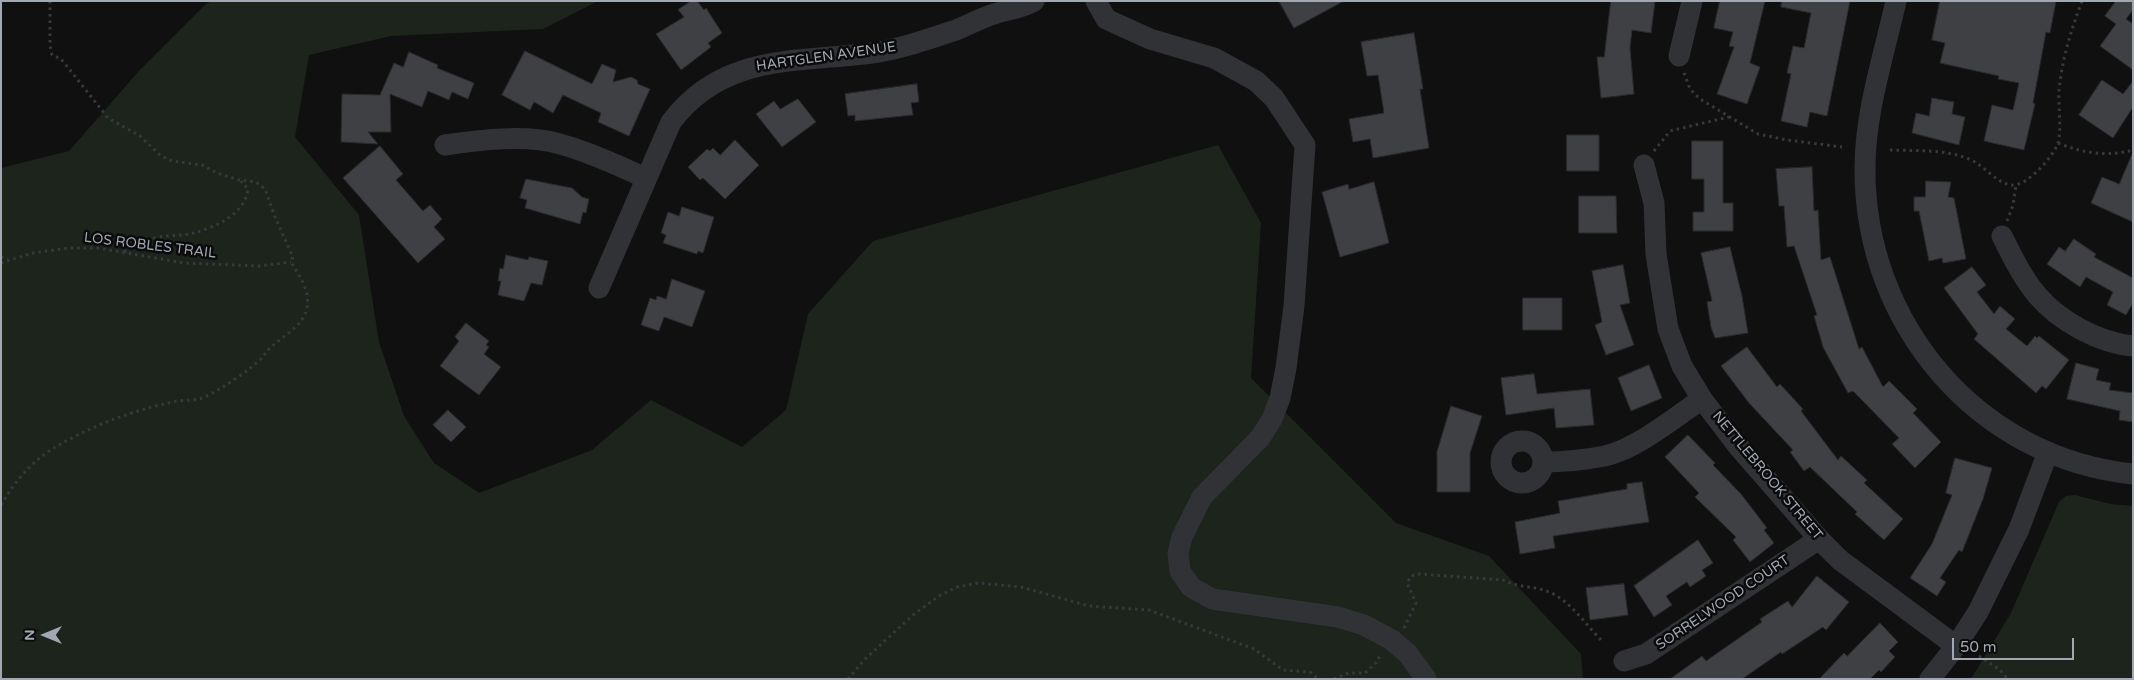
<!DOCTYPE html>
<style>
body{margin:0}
#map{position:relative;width:2134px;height:680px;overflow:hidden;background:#101011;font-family:"Varela Round",sans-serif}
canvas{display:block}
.frame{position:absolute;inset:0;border:2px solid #a1a8b2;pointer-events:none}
.north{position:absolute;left:20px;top:610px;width:50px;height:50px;-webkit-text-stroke:4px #0b0b0c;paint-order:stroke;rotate:270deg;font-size:14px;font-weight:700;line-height:20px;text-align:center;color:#a1a8b2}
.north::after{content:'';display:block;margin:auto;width:18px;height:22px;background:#a1a8b2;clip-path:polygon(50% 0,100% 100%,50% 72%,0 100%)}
.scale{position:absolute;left:1952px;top:638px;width:122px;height:22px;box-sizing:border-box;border:2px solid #a1a8b2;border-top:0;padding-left:6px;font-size:15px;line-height:18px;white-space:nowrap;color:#a1a8b2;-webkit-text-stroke:4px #0b0b0c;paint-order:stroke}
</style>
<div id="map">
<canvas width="2134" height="680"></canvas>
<div class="frame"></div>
<div class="north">N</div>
<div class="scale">50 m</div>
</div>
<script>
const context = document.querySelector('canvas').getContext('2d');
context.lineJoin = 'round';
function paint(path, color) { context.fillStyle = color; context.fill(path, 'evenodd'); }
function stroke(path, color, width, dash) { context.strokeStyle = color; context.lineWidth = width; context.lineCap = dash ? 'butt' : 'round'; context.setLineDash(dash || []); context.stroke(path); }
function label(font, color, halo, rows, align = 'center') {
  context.font = font + ' "Varela Round",sans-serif'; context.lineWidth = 5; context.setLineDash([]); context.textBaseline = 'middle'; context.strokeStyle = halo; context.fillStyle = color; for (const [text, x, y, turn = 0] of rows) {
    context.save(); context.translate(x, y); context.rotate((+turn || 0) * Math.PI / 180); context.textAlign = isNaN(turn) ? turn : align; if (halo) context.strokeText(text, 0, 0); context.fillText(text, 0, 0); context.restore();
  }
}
paint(new Path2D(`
 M212,1H598L543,29L391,36L309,55L295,137L359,215L379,342L404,416L434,463L479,493L592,450L651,400L742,447L786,410L808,314L873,241L1218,145L1261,223L1251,378L1396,523L1489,556L1581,654L1583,679H1V168L69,151L138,72L206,4Z
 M2075,495L2110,504L2133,506V679H1971L2011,613L2059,502L2066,496Z`), '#1c241c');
const building = new Path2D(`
 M691,1H697L704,10L706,8L722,33L708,43L711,47L681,70L656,34L684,17L678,10Z
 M1279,1H1344L1294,28Z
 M1611,1H1655L1651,33L1632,30L1630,48L1634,94L1601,98L1597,57H1604Z
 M1720,1H1765L1750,63L1760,67L1747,104L1717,94L1734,47L1729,46L1733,32L1714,28Z
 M1782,1H1850L1827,116L1810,112L1807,127L1781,121L1791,74L1787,73L1793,46L1804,48L1811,13L1781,7Z
 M1940,1H2056L2050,33L2046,32L2033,103L2035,104L2024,150L1984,141L1992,105L2013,110L2019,83L1998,79L1999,76L1940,63L1945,43L1932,40Z
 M2116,1H2133V10L2126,19L2133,24V70L2100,46L2116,24L2105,16Z
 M1414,33L1423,89H1420L1429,148L1373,158L1370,139L1353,142L1349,119L1384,113L1378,75L1367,76L1361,42Z
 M525,51L592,84L602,64L616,70L613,82L631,77L637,80L638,84L650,89L629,136L598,122L601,113L563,95L553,113L534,102L530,110L502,95Z
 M409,52L438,65L437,68L474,83L468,99L452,92L449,100L428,91L422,107L390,94L391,132H368L378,144L341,142L342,94L380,95L394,63L403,67Z
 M2102,80L2123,94L2133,81V107L2113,138L2079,115Z
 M917,84L919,102L911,103L913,115L855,121V115L848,116L845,94Z
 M1932,98L1954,102L1952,114L1965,117L1959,145L1912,133L1916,113L1929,116Z
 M798,99L816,122L782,147L756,114L774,101L780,109Z
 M1567,135H1599V171H1567Z
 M735,140L759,165L725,199L703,178L700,180L688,167L707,149L710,151L713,148L720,155Z
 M1692,141H1723V203H1733V231H1693V212H1704V179H1692Z
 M380,146L403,174L396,180L410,196L423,211L430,205L442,219L434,227L445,239L418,263L343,178Z
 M2133,152V222L2091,203L2102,177L2119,184Z
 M1812,167L1814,211L1818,210L1821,260L1830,257L1859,349L1862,347L1883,387L1889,381L1917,409L1913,413L1941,442L1915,468L1892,444L1899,438L1853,391L1848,393L1823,347L1814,316L1817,315L1794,246L1787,247L1784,206H1779L1776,169Z
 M526,179L572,188L582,197L589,199L586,213L583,212L580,224L525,208L527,200L520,198Z
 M1926,181L1951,182L1948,197L1954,198L1966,259L1943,263L1942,258L1929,261L1919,211H1914V197H1925Z
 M1374,182L1389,243L1340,257L1322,192L1348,184L1349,189Z
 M1579,196H1616L1617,233H1579Z
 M682,207L714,217L703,253L698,251L697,254L663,243L666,235L661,233L668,212L679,216Z
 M2074,239L2096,254L2094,257L2133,278V303L2126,315L2107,305L2113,292L2086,277L2080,287L2047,264L2059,247L2065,251Z
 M1730,247L1742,296L1748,333L1715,338L1711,327L1707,302L1712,301L1701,253Z
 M506,255L528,260L529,257L548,261L542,285L531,283L524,301L498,295L501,281H498L500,268L503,269Z
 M1623,265L1630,303L1620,305L1634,345L1606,355L1595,325L1602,322L1592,271Z
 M1972,267L1986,285L1977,292L1994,314L2000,306L2015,319L2006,329L2027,346L2035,336L2037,338L2039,336L2069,360L2046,389L2042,386L2036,393L1974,339L1978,334L1944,288Z
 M672,279L705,291L692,327L664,317L659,331L641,325L650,298L656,300L657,296L666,299Z
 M1523,298H1562V330H1523Z
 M466,323L489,341L486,345L489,347L484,354L501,367L479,395L440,366L459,341L455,337Z
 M1747,347L1777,387L1780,384L1803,409L1801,411L1838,460L1841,456L1867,480L1864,483L1903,519L1884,540L1855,514L1857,512L1810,467L1804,471L1790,452L1793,450L1749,403L1721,366Z
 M2076,363L2099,369L2096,380L2111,383L2109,390L2133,393V422L2119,420L2120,411L2067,399Z
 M1649,365L1662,398L1631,411L1618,378Z
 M1534,374L1537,394L1590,389L1594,425L1556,428L1554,408L1506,415L1501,378Z
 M1451,406L1482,416L1470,453V492H1437V452Z
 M448,410L466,427L451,442L433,425Z
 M1688,435L1715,463L1713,465L1741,494L1767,528L1764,530L1774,543L1750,562L1733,540L1736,537L1695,497L1699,493L1665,457Z
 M1955,458L1992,468L1983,499L1962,552L1959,550L1940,578L1946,582L1937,596L1910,578L1932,544L1952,495L1946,493Z
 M1642,482L1649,522L1553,536L1555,548L1520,554L1515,522L1560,513L1558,501L1627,489V484Z
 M1698,540L1713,563L1702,570L1706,576L1690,587L1687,582L1666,596L1672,605L1654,617L1634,586Z
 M1817,576L1849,602L1826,630L1823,627L1782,654L1781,652L1742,679H1670L1702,656L1706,661L1762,622L1760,619L1788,601L1792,607Z
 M1624,584L1628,615L1590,620L1586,588Z
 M1880,623L1898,642L1889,651L1895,657L1881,672L1879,670L1870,679H1819L1844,653L1847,656Z`);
paint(building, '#3f4044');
stroke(building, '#2a2a2d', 1);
stroke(new Path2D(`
 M50,1V46L52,55L61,59L66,65L108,118L140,136L161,156L172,161L202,165L217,173L239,180L256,182L265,189L275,217L293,257L291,262
 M1684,73L1690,89L1700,99L1758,134L1787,140L1842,147
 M2058,143C2083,153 2106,157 2133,150
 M1890,150C1917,151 1944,149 1969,159C1984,165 1996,183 2011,185C2027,187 2053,157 2058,143C2062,129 2058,105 2059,90C2062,60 2071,30 2082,1
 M1654,151L1670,131L1729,117
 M2007,221L2013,205L2016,185
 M124,252C135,244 146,240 159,237C171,235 183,236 194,233C216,227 245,214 248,189L241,181
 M1,257L8,259
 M1,263L33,253L69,248H98L184,263L258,266L291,262
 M1,505C20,473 39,454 72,438C104,421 137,410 172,402C183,399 194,402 205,397C221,389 250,370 262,358C264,355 266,352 269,349C282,336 303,327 307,308C310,290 300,277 291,262
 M1404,628L1416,603L1407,583L1411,576L1420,574L1503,580C1516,587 1530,586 1544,590C1569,598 1585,624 1602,641
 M1979,656L2000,670L2008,679
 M848,679L864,660L913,615L939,596L957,587L978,583L1021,587L1089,606L1149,610L1254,649L1283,670L1310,672L1318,679
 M1334,679L1349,673H1365L1378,661L1380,654`), '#37393d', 3, [2.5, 4]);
stroke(new Path2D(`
 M1096,1L1106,19L1150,39L1214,58L1256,81L1274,98L1305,145L1294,306L1286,368L1280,398L1272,419L1260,438L1202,497L1182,537L1178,553L1180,571L1191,587L1212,599L1338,617L1364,625L1392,640L1408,654L1426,679
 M1896,1C1884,55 1865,112 1865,168C1864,323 1977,458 2133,474
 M1679,56L1692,1
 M445,145C479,140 526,134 560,144C589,152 618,165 645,178
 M1644,165L1654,203L1656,254L1668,329L1682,366L1702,399L1737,445L1819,539L1840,560L1956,646
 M2002,236C2012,256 2022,277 2037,295C2059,321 2099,343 2133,346
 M599,288L671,122C723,53 796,63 872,53C900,49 929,39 956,30C969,25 981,18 994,14C1008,9 1021,9 1034,1
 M1501 462a21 21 0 1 1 42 0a21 21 0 1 1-42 0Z
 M1543,462C1564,462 1584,460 1605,456C1638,448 1674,418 1702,399
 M1624,661L1646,654L1819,539
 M1930,679L1956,646L1978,612L2019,529L2048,452`), '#313236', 21);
label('14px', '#a1a8b2', '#0b0b0c', [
 ["HARTGLEN AVENUE",826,57,-8],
 ["LOS ROBLES TRAIL",150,246,7],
 ["NETTLEBROOK STREET",1767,476,50],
 ["SORRELWOOD COURT",1723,603,-34]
]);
</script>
